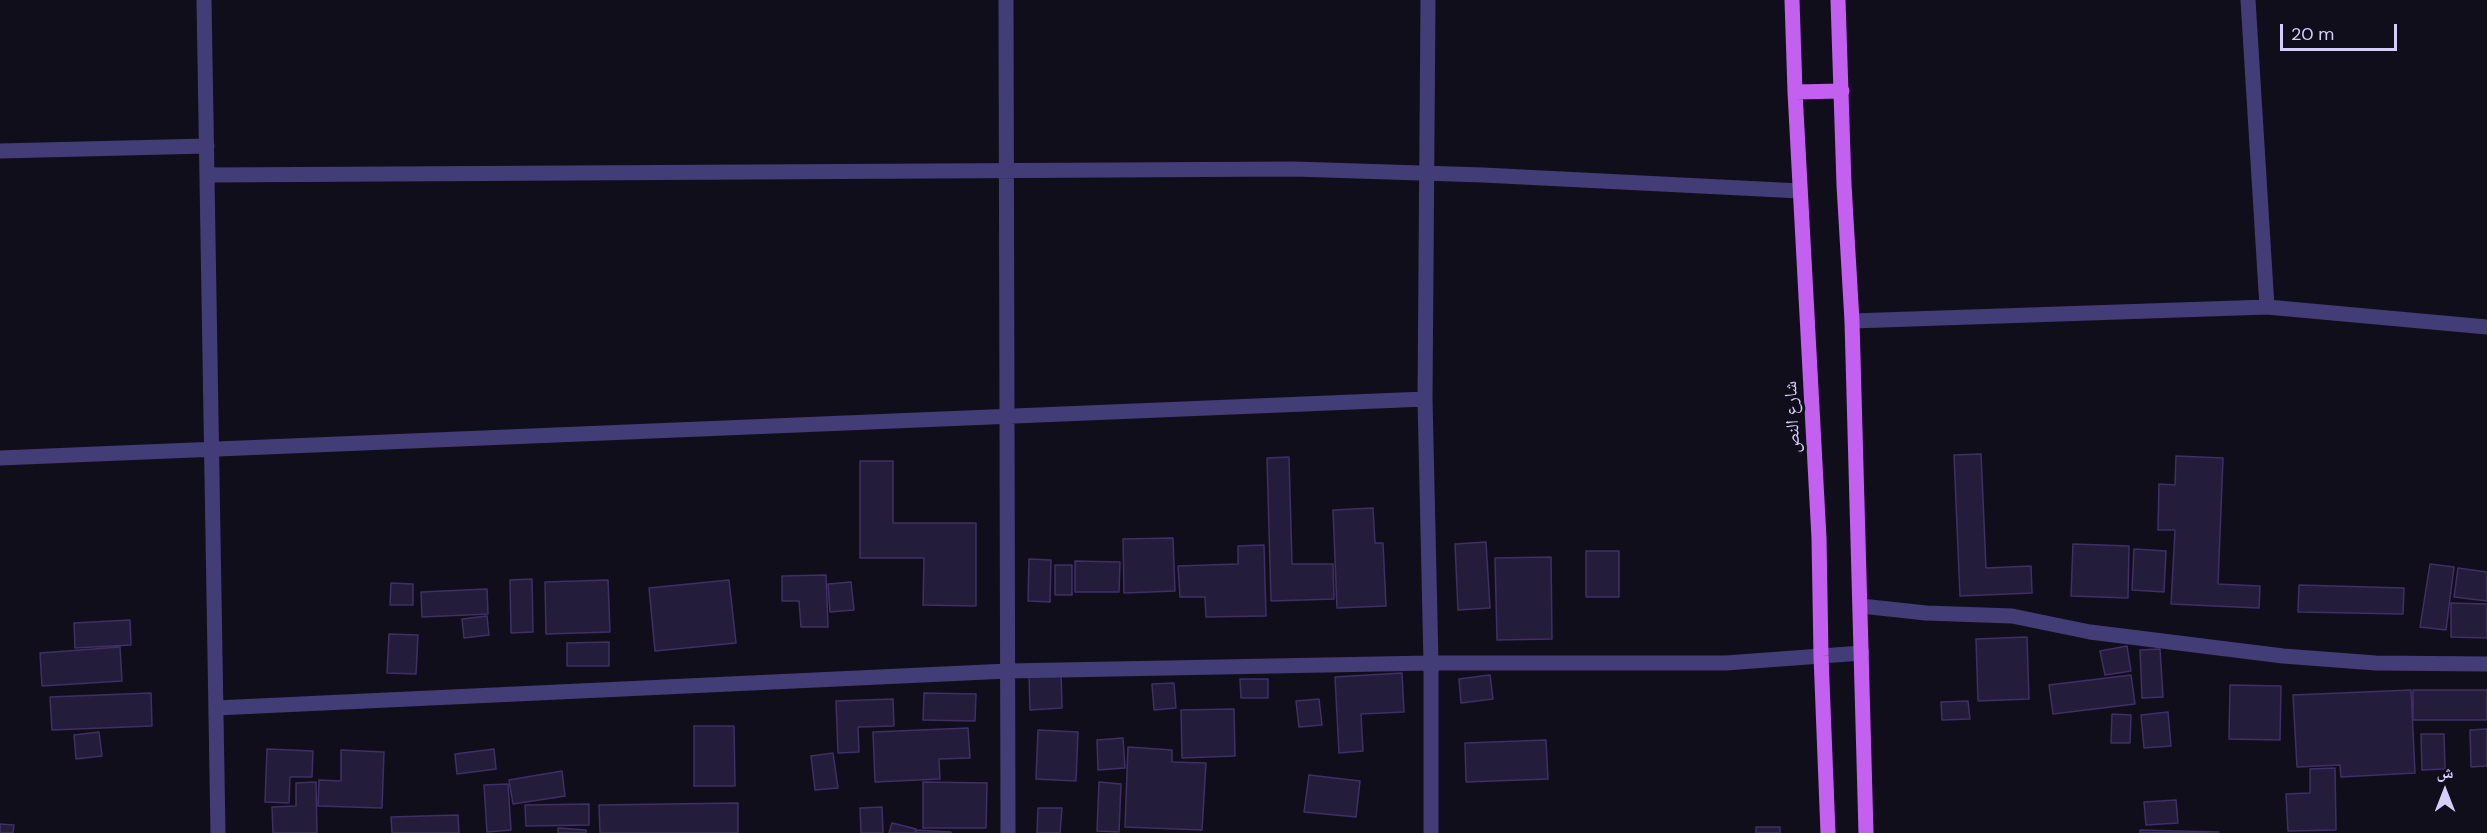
<!DOCTYPE html>
<meta charset="utf-8">
<style>
body{margin:0}
#map{position:relative;width:2487px;height:833px;overflow:hidden;background:#110e1c;font-family:"DM Sans","Noto Naskh Arabic",sans-serif}
canvas{display:block}
.north{position:absolute;left:2415px;top:761px;width:60px;height:60px;-webkit-text-stroke:4px #110e1c;paint-order:stroke;rotate:0deg;font-size:16px;font-weight:700;line-height:24px;text-align:center;color:#d6cefa}
.north::after{content:'';display:block;margin:auto;width:21px;height:27px;background:#d6cefa;clip-path:polygon(50% 0,100% 100%,50% 72%,0 100%)}
.scale{position:absolute;left:2280px;top:24px;width:117px;height:27px;box-sizing:border-box;border:3px solid #d6cefa;border-top:0;padding-left:8px;font-size:18px;line-height:21px;white-space:nowrap;color:#d6cefa;-webkit-text-stroke:4px #110e1c;paint-order:stroke}
</style>
<div id="map">
<canvas width="2487" height="833"></canvas>
<div class="north">ش</div>
<div class="scale">20 m</div>
</div>
<script>
const context = document.querySelector('canvas').getContext('2d');
context.lineJoin = 'round';
function paint(path, color) { context.fillStyle = color; context.fill(path, 'evenodd'); }
function stroke(path, color, width, dash) { context.strokeStyle = color; context.lineWidth = width; context.lineCap = dash ? 'butt' : 'round'; context.setLineDash(dash || []); context.stroke(path); }
function label(font, color, halo, rows, align = 'center') {
  context.font = font + ' "DM Sans","Noto Naskh Arabic",sans-serif'; context.lineWidth = 6; context.setLineDash([]); context.textBaseline = 'middle'; context.strokeStyle = halo; context.fillStyle = color; for (const [text, x, y, turn = 0] of rows) {
    context.save(); context.translate(x, y); context.rotate((+turn || 0) * Math.PI / 180); context.textAlign = isNaN(turn) ? turn : align; if (halo) context.strokeText(text, 0, 0); context.fillText(text, 0, 0); context.restore();
  }
}
const building = new Path2D(`
 M1981,454L1986,568L2031,566L2032,593L1960,596L1954,455Z
 M2176,456L2223,458L2218,584L2260,586L2259,608L2171,604L2175,530H2158L2159,484L2175,485Z
 M1289,457L1292,564H1333L1334,599L1271,601L1267,458Z
 M860,461H893V523H976V606L923,605L924,558H860Z
 M1373,508L1375,543H1383L1386,606L1337,608L1333,510Z
 M1173,538L1175,591L1124,593L1123,539Z
 M1486,542L1490,608L1458,610L1455,544Z
 M2073,544L2129,546L2128,598L2071,596Z
 M1264,545L1266,616L1206,617L1205,597H1180L1178,566L1238,564V546Z
 M2134,549L2166,551L2164,592L2132,590Z
 M1586,551H1619V597H1586Z
 M1551,557L1552,639L1497,640L1495,558Z
 M1029,559L1051,560L1050,602L1028,601Z
 M1075,561L1120,562L1119,592H1075Z
 M2430,564L2454,567L2446,630L2420,627Z
 M1055,565H1072V595H1055Z
 M2458,568L2487,572V601L2454,597Z
 M826,575L828,627H801L799,601H782V576Z
 M532,579L533,632L511,633L510,580Z
 M608,580L610,632L546,634L545,582Z
 M729,580L736,643L655,651L649,588Z
 M851,582L854,610L830,612L828,584Z
 M391,583L413,584V605H390Z
 M2299,585L2404,588L2403,614L2298,612Z
 M487,589L488,614L422,617L421,592Z
 M2451,603L2487,604V638L2451,637Z
 M487,616L489,635L464,638L462,619Z
 M130,620L131,645L75,648L74,623Z
 M389,634L418,635L416,674L387,673Z
 M2027,637L2029,699L1978,701L1976,639Z
 M609,642V666H567V643Z
 M2127,646L2131,671L2105,675L2100,651Z
 M120,647L122,681L42,686L40,653Z
 M2160,649L2163,697L2142,698L2140,650Z
 M1061,672L1062,708L1030,710L1029,673Z
 M1402,673L1404,712L1361,714L1363,751L1339,753L1335,677Z
 M1490,675L1493,699L1461,703L1459,679Z
 M2131,675L2135,704L2053,714L2049,685Z
 M1240,679H1268V698H1241Z
 M1174,683L1176,708L1154,710L1152,684Z
 M2230,685L2281,686L2280,740L2229,739Z
 M2411,690L2415,773L2341,777L2340,765L2297,767L2293,695Z
 M2413,690H2487V720H2413Z
 M151,693L152,726L52,730L50,697Z
 M924,693L976,694L975,721L923,720Z
 M893,699L894,726L858,727L859,752L838,753L836,701Z
 M1319,699L1322,725L1299,727L1296,701Z
 M1968,701L1970,719L1942,720L1941,702Z
 M1234,709L1235,756L1182,758L1181,710Z
 M2168,712L2171,746L2144,748L2141,715Z
 M2112,714L2131,715L2130,743H2111Z
 M694,726H734L735,786H694Z
 M968,728L970,758L939,759L940,779L875,782L873,732Z
 M2487,729V766L2471,767L2470,730Z
 M1038,730L1078,732L1076,781L1036,779Z
 M99,732L102,756L76,759L74,735Z
 M2421,734H2444L2445,769L2422,770Z
 M1123,738L1125,768L1098,770L1097,740Z
 M1546,740L1548,779L1466,782L1465,743Z
 M1128,747L1172,750V762L1206,763L1202,830L1125,827Z
 M267,749L313,751L312,777H290L289,803L265,802Z
 M494,749L496,769L457,774L455,754Z
 M341,750L384,752L382,808L318,806L319,780L341,781Z
 M833,753L838,788L815,790L811,756Z
 M2335,768L2336,830L2288,831L2286,794L2310,793V769Z
 M562,771L565,796L513,804L509,780Z
 M1309,775L1360,781L1356,817L1304,812Z
 M316,782L317,833H273L272,807L296,806V783Z
 M923,782L987,783L986,828H923Z
 M1099,782L1121,784L1119,832L1097,831Z
 M508,784L511,830L487,832L484,785Z
 M2176,800L2178,823L2146,825L2144,802Z
 M738,803V833H600L599,805Z
 M589,804V825L526,826L525,805Z
 M882,807L883,833H861L860,808Z
 M1038,808H1062L1060,833H1037Z
 M458,815L459,833H392L391,817Z
 M892,823L916,829L915,833H889Z
 M0,824L14,825L13,833H0Z
 M1756,827H1780V833H1756Z
 M558,828L586,830V833H558Z
 M916,830L951,832V833H916Z
 M2140,830L2219,832L2140,833Z`);
paint(building, '#241c3b');
stroke(building, '#3e3065', 1.5);
stroke(new Path2D(`
 M204,0L218,833
 M1006,0L1008,833
 M1428,0L1425,399L1431,663V833
 M2248,0L2267,307
 M0,151L207,146
 M208,175L1294,169L1483,175L1800,191
 M1852,321L2267,307L2487,327
 M0,458L1425,399
 M1861,606L1926,613L2012,616L2090,632L2283,656L2376,663L2487,664
 M216,708L1008,671L1431,663H1726L1862,653`), '#433d77', 15);
stroke(new Path2D(`
 M1792,0L1795,92L1819,538L1821,656L1828,833
 M1838,0L1844,185L1852,321L1866,833
 M1795,92L1842,91`), '#c360ef', 15);
label('18px', '#d6cefa', '#110e1c', [
 ["شارع النص",1793,417,-93]
]);
</script>
